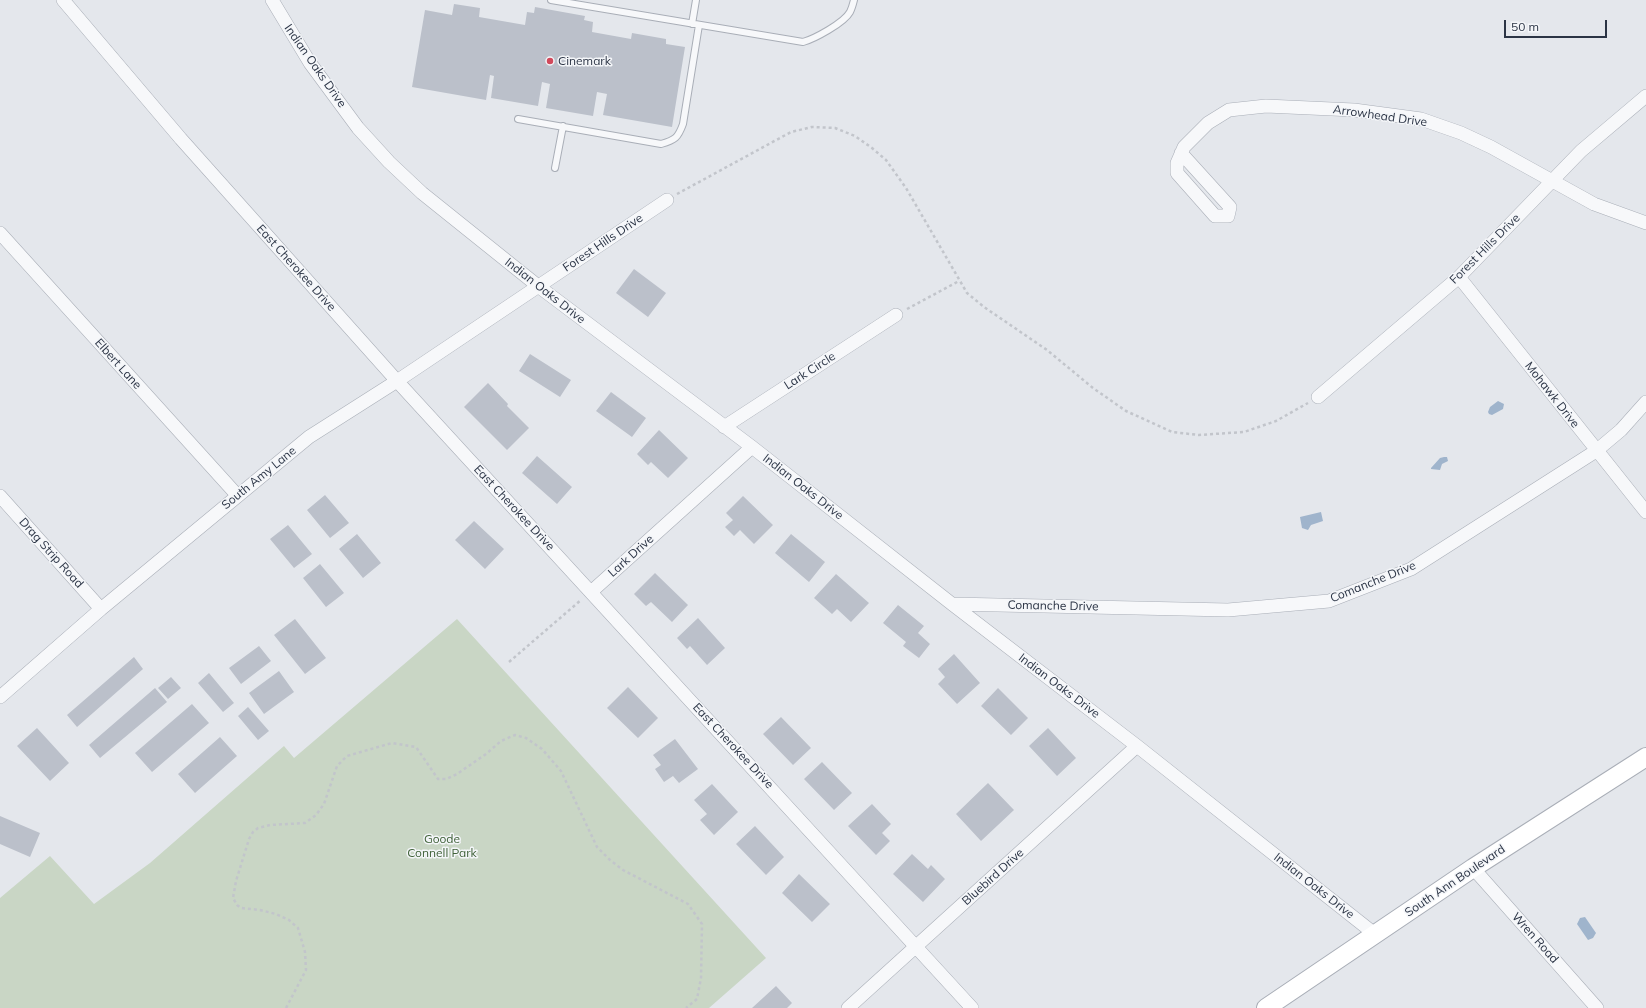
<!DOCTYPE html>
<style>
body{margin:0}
#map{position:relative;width:1646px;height:1008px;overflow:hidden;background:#e4e7ec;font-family:Mulish,sans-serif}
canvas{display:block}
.scale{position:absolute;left:1504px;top:20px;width:103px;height:18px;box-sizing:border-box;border:2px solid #2b3445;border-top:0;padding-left:5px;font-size:12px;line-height:14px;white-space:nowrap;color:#2b3445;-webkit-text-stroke:3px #f4f6f9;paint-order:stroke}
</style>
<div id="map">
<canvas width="1646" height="1008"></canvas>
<div class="scale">50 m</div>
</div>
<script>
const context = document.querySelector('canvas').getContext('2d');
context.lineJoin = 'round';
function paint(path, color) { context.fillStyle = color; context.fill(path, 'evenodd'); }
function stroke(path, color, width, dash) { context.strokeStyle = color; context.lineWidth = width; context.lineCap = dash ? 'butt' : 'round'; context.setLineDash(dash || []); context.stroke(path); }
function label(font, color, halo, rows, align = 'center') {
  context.font = font + ' Mulish,sans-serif'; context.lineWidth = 3; context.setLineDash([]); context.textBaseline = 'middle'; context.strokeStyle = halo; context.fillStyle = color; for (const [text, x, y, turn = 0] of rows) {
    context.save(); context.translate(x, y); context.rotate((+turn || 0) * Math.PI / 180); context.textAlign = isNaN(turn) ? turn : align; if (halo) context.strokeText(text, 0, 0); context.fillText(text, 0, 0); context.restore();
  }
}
paint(new Path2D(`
 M457,619L766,958L709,1008H0V898L50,856L94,904L150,863L284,746L294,758Z`), '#c9d6c5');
paint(new Path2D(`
 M1498,401L1504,404L1503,409L1492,415L1489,414L1488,412L1490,407Z
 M1444,457H1447L1448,461L1442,464L1440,470L1431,469V468L1440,458Z
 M1321,512L1323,521L1311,525L1308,530L1302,528L1300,517Z
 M1585,917L1596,933L1593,938L1588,940L1577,924L1580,918Z`), '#9fb4cc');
paint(new Path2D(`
 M454,4L480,8L479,17L525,25L527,12L534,13L535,7L585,16L584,20L593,22L592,32L631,39L632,33L666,39V44L685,47L672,127L603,115L607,94L597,92L593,116L546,108L550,84L542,82L538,106L491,98L494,76L490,75L486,100L412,87L425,10L452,15Z
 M634,269L666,293L648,317L616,293Z
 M530,354L571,380L560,397L519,371Z
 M488,383L508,404L507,406L529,428L507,450L464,407Z
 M611,392L646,418L632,437L596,411Z
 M659,430L688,458L668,478L651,462L648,465L637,454Z
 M537,456L572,487L557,504L522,473Z
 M325,495L349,523L330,538L307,510Z
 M743,496L773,525L754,544L740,530L734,536L725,527L733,520L726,513Z
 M474,521L504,549L485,569L455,540Z
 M288,525L312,554L294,568L270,539Z
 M357,534L381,563L363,578L339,549Z
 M791,534L825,562L809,582L775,553Z
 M320,564L344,593L326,607L303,578Z
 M655,573L688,605L672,622L651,602L646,606L634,594Z
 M836,574L869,603L851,622L837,609L832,614L814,598Z
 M898,605L924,626L918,633L930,644L919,658L903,646L906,642L883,623Z
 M698,618L725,648L707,665L690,646L687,649L677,638Z
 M295,619L326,658L305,674L274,635Z
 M259,646L271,661L241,684L229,668Z
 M954,654L980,683L957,704L938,684L945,677L938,669Z
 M134,657L143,669L77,727L67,715Z
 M279,671L294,692L264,714L249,693Z
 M209,673L234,703L223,712L198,683Z
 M171,677L181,688L168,699L158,688Z
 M628,687L658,718L638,738L607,708Z
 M155,688L167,702L100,758L89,745Z
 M998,688L1028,718L1011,735L981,706Z
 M192,704L209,723L152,772L135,753Z
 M248,707L269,731L258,740L238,716Z
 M781,717L811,748L793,765L763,734Z
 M37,728L69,763L50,781L17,746Z
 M1048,728L1076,758L1057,776L1029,746Z
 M220,737L237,756L195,793L178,774Z
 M675,739L698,769L679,783L673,776L664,782L655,769L661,765L653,755Z
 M822,762L852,793L834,810L804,779Z
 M988,783L1014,810L981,841L956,814Z
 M712,784L738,812L714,835L700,820L707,814L694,800Z
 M872,804L891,824L882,833L890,841L876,855L848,826Z
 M0,816L40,833L30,857L0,844Z
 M755,826L784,857L766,875L736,844Z
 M912,854L928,869L931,865L945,879L923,902L893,874Z
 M799,874L830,904L812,922L782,893Z
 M776,986L792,1003L787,1008H752Z`), '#bbc0ca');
const lane = new Path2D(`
 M551,0L803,42C814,39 844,23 850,12C852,8 853,4 854,0
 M692,24L696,0
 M518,119L661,144C675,140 678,138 683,124L699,25
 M555,168L563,126`);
const street = new Path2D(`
 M63,0L181,139L397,381L972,1008
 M272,0L310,63L358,128L389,162L422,193L538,286L752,447L952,604L1137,746L1376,935
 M1181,153L1230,207L1228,216H1215L1177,173V163L1184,147L1208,123L1229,110L1266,106L1354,110L1421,119L1461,133L1491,147L1594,204L1646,223
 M0,233L237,495
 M1459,277L1646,512
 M1318,397L1459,277L1581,151L1646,96
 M724,427L896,315
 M0,496L101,609
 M591,592L752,447
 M952,604L1228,610L1329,601L1411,569L1596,451L1621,430L1646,402
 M0,697L101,609L309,437L397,381L667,200
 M1473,868L1597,1008
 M848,1008L1137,746`);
const secondary = new Path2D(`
 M1266,1008L1473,868L1646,757`);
stroke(lane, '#a9aeb7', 8);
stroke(street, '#a9aeb7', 14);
stroke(secondary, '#a9aeb7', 20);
stroke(new Path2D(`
 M677,194L791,132L812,127L835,128L855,136L872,148L886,160L906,188L967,293L984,307L1047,350L1093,388L1126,411L1172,432L1199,435L1244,432L1276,421L1308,403
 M907,309L959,281
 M509,662L581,600
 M286,1008L306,970L305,952L298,928L289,920L276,914L260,910L241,908L237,905L233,898L236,881L249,839L253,832L258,828L270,825L305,823L316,815L324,804L337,766L347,756L392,743L416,747L438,779H446L457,774L486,754L501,741L515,735L526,738L542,749L561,771L597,847L610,860L623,870L688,904L702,924L701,978L697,999L686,1008`), '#c2c5cb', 2.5, [3, 3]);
stroke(lane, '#f7f8fa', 6);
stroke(street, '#f7f8fa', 13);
stroke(secondary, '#fff', 18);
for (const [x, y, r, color] of [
 [550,61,4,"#d1495b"]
]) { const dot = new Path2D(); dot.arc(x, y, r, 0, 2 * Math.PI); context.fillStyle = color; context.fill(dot); stroke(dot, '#f4f6f9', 1.5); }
label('12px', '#2b3445', '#f4f6f9', [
 ["Cinemark",558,61]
], 'left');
label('12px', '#2b3445', '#f4f6f9', [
 ["Indian Oaks Drive",315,66,55],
 ["Arrowhead Drive",1380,116,8],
 ["Forest Hills Drive",603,243,-34],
 ["Forest Hills Drive",1485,249,-45],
 ["East Cherokee Drive",296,268,48],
 ["Indian Oaks Drive",545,291,38],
 ["Elbert Lane",118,364,48],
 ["Lark Circle",810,371,-33],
 ["Mohawk Drive",1552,395,52],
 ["South Amy Lane",259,478,-39],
 ["Indian Oaks Drive",803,487,38],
 ["East Cherokee Drive",514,508,47],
 ["Drag Strip Road",51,553,48],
 ["Lark Drive",631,556,-42],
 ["Comanche Drive",1373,582,-22],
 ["Comanche Drive",1053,606,1],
 ["Indian Oaks Drive",1059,686,37],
 ["East Cherokee Drive",733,746,47],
 ["Bluebird Drive",993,877,-42],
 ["South Ann Boulevard",1455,881,-34],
 ["Indian Oaks Drive",1314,886,38],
 ["Wren Road",1535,938,48]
]);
label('12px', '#3f6138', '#f4f6f9', [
 ["Goode",442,839],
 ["Connell Park",442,853]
]);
</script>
